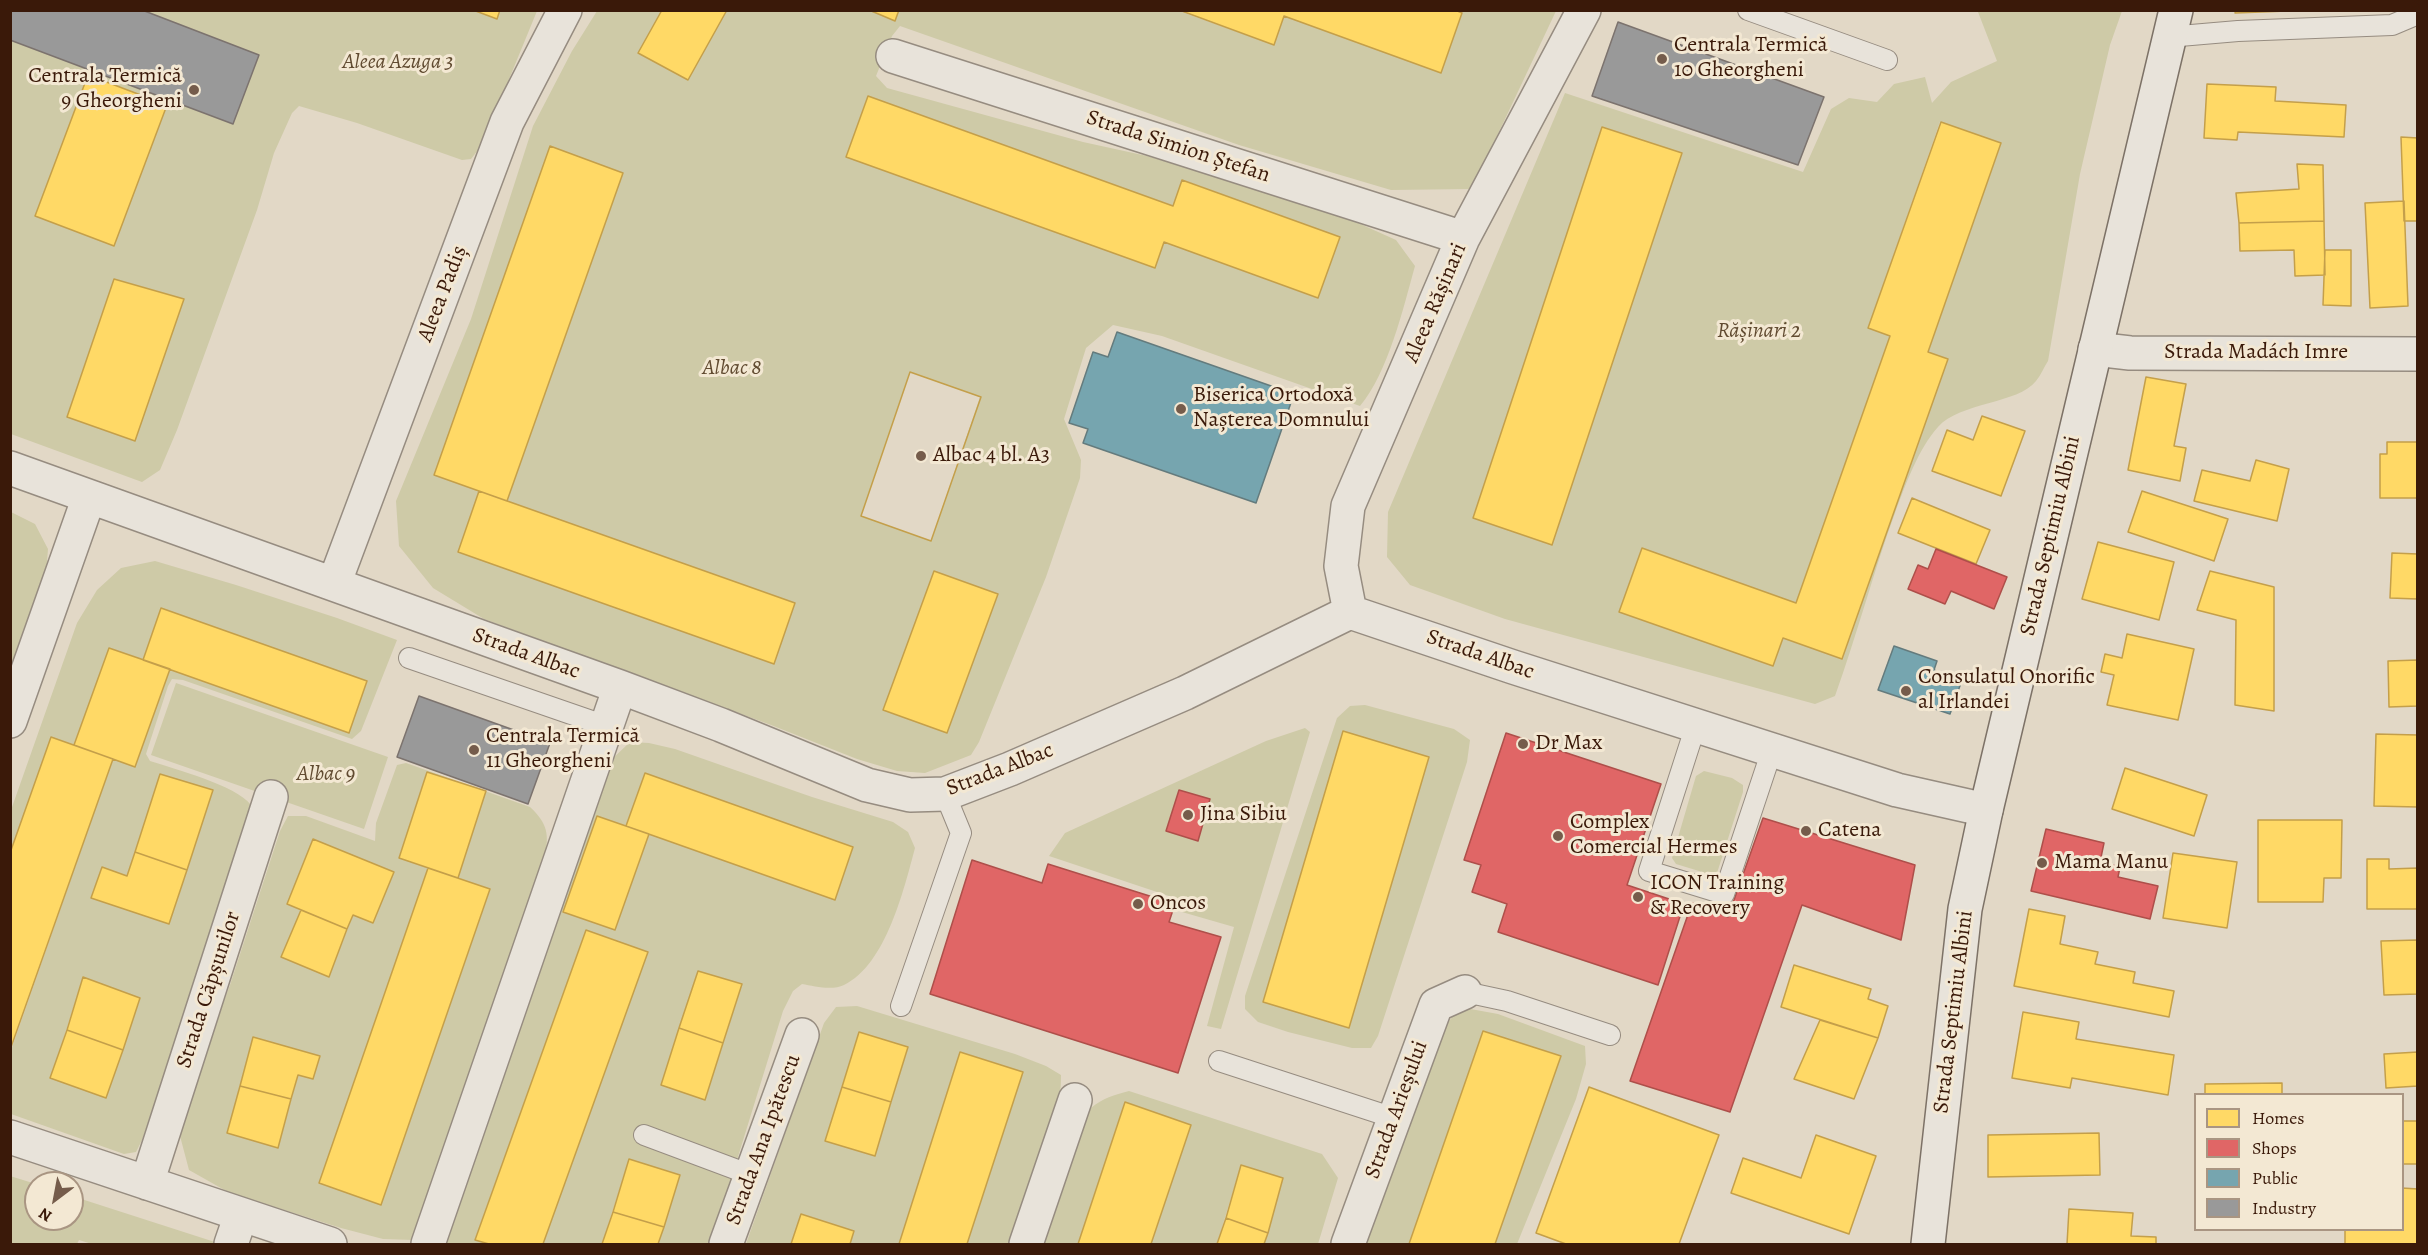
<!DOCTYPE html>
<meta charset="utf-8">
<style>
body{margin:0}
#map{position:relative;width:2428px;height:1255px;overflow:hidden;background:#e2d8c6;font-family:Alegreya,serif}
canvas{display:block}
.frame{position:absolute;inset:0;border:12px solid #3a1909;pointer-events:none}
.legend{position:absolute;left:2194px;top:1093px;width:210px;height:138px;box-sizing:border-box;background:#f3e8d3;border:2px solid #a99582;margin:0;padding:8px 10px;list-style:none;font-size:18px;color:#3a1909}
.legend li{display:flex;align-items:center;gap:12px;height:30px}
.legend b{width:30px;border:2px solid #a99582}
.north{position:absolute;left:24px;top:1171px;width:60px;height:60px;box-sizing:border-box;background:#f3e8d3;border:2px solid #a99582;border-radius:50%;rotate:212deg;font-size:16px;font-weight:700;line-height:24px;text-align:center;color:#3a1909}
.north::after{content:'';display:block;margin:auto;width:21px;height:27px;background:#755c4b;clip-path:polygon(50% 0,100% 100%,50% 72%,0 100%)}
</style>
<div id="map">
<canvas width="2428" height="1255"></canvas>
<div class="frame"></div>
<ul class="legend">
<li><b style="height:16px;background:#ffd966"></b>Homes</li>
<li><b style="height:16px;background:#e06666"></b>Shops</li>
<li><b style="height:16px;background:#76a5af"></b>Public</li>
<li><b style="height:16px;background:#999"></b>Industry</li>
</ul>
<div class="north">N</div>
</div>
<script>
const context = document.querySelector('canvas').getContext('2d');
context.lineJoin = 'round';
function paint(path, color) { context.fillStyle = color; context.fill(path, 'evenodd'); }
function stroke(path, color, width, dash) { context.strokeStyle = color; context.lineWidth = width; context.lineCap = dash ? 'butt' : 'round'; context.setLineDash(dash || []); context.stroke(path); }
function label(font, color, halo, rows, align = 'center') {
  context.font = font + ' Alegreya,serif'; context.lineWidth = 6; context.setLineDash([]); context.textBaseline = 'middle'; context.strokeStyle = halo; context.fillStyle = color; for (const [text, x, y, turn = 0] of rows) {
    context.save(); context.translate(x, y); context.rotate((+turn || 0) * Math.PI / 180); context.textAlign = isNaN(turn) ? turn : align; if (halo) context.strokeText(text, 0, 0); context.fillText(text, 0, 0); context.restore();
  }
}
paint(new Path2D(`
 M473,10L496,19L500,11H537L482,145L471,159L462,160L357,123L299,106L292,113L274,153L257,210L177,430L160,470L142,482L11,434L10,40L233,124L259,55L142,11ZM88,76L114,246L35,216ZM114,279L184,299L134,441L67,417Z
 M869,10L895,20L899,10L1179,11L1274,45L1284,16L1441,73L1462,13L1455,11H1556L1472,189L1391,190L1239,145L900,26L892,36L876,76L887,88L1083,142L1147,156L1327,209L1396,240L1415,266C1403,309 1388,373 1360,406L1162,336L1113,325L1086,348L1064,419L1081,460L1080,478L1046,577L979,742L971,755L925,773L897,771L857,759L771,725L484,619L433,588L399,546L396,501L471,319L533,126L572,51L597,11ZM868,96L1173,206L1183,180L1340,237L1317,298L1164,242L846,157ZM551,147L623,173L507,501L795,603L773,663L458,552L479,491L435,475ZM910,372L980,397L931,541L861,516ZM998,594L947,733L884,710Z
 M1957,11H2122L2110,45L2080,174L2048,361C2044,367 2041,375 2036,381C2018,404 1960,402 1938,427C1918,449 1905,486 1895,513C1873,573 1857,635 1835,696L1815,704L1505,619L1410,585L1387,557L1388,512L1565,93L1803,172L1831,109L1849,98L1877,102L1894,84L1925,77L1932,103L1951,82L1997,61L1978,12ZM1940,122L2001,144L1928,352L1842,659L1783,638L1773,666L1619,612L1642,548L1796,603L1890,336L1868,328ZM1602,127L1681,153L1551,545L1473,518Z
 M11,512L35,524L48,549L46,574L11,673L12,612L10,611Z
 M155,561L236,585L337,618L397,640L361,731L352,739L183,680L172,679L168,686L146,754L150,761C174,769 236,785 251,805C257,813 252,823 250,832L142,1140L136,1152L124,1154L11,1114V1050L113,759L135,767L170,669L348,733L367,681L161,608L143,660L109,648L74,745L11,853V810L77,623L97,590L121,568ZM160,775L212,790L169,924L91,898L102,867L127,876ZM83,977L140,999L106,1098L51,1078Z
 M176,683L388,757L364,829L151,755Z
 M1365,705L1454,729L1470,740L1467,762L1378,1036L1371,1048H1352L1288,1032L1258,1022L1245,1009V996L1337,718L1350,706ZM1344,732L1429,757L1348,1028L1263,1002Z
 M1305,728L1310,732L1221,1029L1207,1026L1234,927L1182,912L1184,901L1049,856L1065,833L1266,741ZM1179,790L1210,800L1198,840L1166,831Z
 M630,742L649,743L675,749L812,797L893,822L908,832L915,848C904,889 886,965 844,985C832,991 814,986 802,984L793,991L783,1011L711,1244H658L680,1175L629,1159L602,1244H543L647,952L586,930L475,1239L489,1244H440L608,763ZM645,773L853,847L835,899L649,834L615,930L564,912L597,816L626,826ZM698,971L742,984L705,1100L661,1085Z
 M406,763L530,807C548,824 549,834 545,857L413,1240L383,1239L341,1228L228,1192L189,1170L180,1136L186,1102L230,985L280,831L288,816H306L375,841L376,823L397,765ZM427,772L485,791L458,878L490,890L381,1205L319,1183L428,868L399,857ZM313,839L394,872L373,923L353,915L329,977L281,957L301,910L287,904ZM253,1037L319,1056L313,1079L298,1075L278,1148L227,1133Z
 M1704,771L1732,778L1743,785V792L1717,873L1712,875L1676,864L1672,858L1696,776Z
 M857,1006L1015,1054L1046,1066L1061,1075C1062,1126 1031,1195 1015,1244H967L1023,1072L960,1052L899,1244H850L854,1231L802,1214L791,1244H746L824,1023L836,1007ZM859,1032L908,1047L875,1156L826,1140Z
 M1465,1008L1498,1014L1585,1046L1586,1064L1576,1099L1517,1244H1495L1561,1056L1483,1031L1409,1244H1364L1440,1032L1453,1016Z
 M1129,1091L1322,1154L1338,1178L1318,1244H1264L1283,1178L1241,1165L1217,1244H1151L1191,1125L1125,1102L1078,1244H1040C1049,1216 1073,1125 1091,1108C1103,1098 1114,1095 1129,1091Z
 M10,1176L36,1184V1219H72V1196L221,1244H92L79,1240L77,1244H11Z`), '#cecaa7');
const homes = new Path2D(`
 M473,10H500L497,19Z
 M662,10H727L688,80L638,53Z
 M869,10H899L895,21Z
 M1179,10H1455L1462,13L1441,73L1284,16L1274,45Z
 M2236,10H2314L2235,13Z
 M88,75L167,105L114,246L35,216Z
 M2207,84L2276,87L2275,101L2346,105L2344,137L2238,132L2237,140L2204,138Z
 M868,96L1173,206L1182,180L1340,237L1318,298L1164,242L1155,268L846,157Z
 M1941,122L2001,143L1928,352L1948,359L1842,659L1783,638L1773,666L1619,612L1642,548L1796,603L1890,336L1868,328Z
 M1602,127L1682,153L1552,545L1473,518Z
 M2401,137L2418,138V221H2404Z
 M550,146L623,173L507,501L434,475Z
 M2297,164L2323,165L2324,221L2239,223L2236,193L2299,189Z
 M2404,201L2408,306L2370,308L2365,203Z
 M2324,221L2325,275L2295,276L2294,250L2240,251L2239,223Z
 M2325,250H2351V306L2323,305Z
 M114,279L184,299L135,441L67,417Z
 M910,372L981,397L931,541L861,516Z
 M910,372L981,397L931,541L861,516Z
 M2146,377L2186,384L2174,446L2186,448L2180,481L2128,470Z
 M1982,416L2025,431L2001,496L1932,471L1947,430L1973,440Z
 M2387,442H2418V498H2380V454H2387Z
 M2256,460L2289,469L2277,521L2194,501L2202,470L2250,481Z
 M479,491L795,603L774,664L458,552Z
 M2142,491L2228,519L2214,561L2128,532Z
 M1912,498L1990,530L1976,564L1898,533Z
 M2098,542L2174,562L2159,620L2082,599Z
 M2392,553L2418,554V599L2390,598Z
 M934,571L998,594L947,733L883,710Z
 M2210,571L2274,587V711L2235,705L2236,620L2197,610Z
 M161,608L367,681L349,733L143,660Z
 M2127,634L2194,649L2178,720L2107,705L2114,675L2101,672L2105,654L2122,658Z
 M109,648L170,669L135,767L74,745Z
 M2418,660V706L2389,707L2388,661Z
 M1343,731L1429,757L1349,1028L1263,1002Z
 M2376,734L2418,735V807L2374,806Z
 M51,737L113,759L10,1050V853Z
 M2125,768L2207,795L2194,836L2112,809Z
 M427,772L486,791L458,878L399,858Z
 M645,773L853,847L835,900L626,826Z
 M160,774L213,790L187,870L135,852Z
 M597,816L649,834L615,930L563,912Z
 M2258,820H2342L2341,878H2324L2323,902H2258Z
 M313,839L394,872L373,923L353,915L347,929L287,904Z
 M135,852L187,870L169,924L91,898L102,867L127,876Z
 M2173,853L2237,862L2227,928L2163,918Z
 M2367,859H2389V869L2418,868V909H2367Z
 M428,868L490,889L381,1205L319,1183Z
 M2029,909L2065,916L2060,944L2098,952L2095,964L2135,972L2133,983L2174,991L2169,1017L2014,986Z
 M301,910L347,929L329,977L281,957Z
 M586,930L648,952L543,1244H489L475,1240Z
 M2418,940V994L2384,995L2381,941Z
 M1794,965L1871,989L1868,999L1888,1006L1878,1038L1781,1007Z
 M698,971L742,984L723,1043L679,1028Z
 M83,977L140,998L123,1050L67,1030Z
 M2023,1012L2079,1022L2076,1039L2174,1055L2168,1095L2072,1078L2070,1088L2012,1078Z
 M1820,1020L1878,1038L1854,1099L1794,1079Z
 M679,1028L723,1043L705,1100L661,1085Z
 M67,1030L123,1050L106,1098L50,1078Z
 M1483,1031L1561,1056L1495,1244H1409Z
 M859,1032L908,1047L891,1102L842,1087Z
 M253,1037L320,1056L313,1079L298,1075L291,1099L240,1086Z
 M960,1052L1023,1072L967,1244H899Z
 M2418,1052V1086L2386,1088L2384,1054Z
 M2282,1083V1094H2205V1084Z
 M240,1086L291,1099L278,1148L227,1133Z
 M842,1087L891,1102L875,1156L825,1141Z
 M1589,1087L1719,1135L1679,1244H1566L1536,1233Z
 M1125,1102L1191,1125L1151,1244H1078Z
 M2402,1121H2418V1164H2402Z
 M2099,1133L2100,1175L1988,1177V1135Z
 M1816,1135L1876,1156L1849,1234L1731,1193L1743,1158L1801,1178Z
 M629,1159L680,1175L664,1227L613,1212Z
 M1241,1165L1283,1178L1268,1233L1226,1218Z
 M2402,1188L2418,1189V1244H2345V1230H2402Z
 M2069,1209L2133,1213L2131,1236L2156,1237V1244H2067Z
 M613,1212L664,1227L658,1244H602Z
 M801,1214L854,1231L850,1244H791Z
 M1226,1218L1268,1233L1264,1244H1217Z`);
paint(homes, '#ffd966');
stroke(homes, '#c49f4a', 1.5);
const shops = new Path2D(`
 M1936,549L2007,577L1994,609L1951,591L1945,604L1908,589L1918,565L1928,569Z
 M1506,733L1661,784L1627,885L1684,904L1658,985L1498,932L1507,904L1472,892L1481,865L1464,860Z
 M1179,790L1210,799L1198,841L1166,831Z
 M1763,818L1915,865L1901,940L1802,905L1730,1112L1630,1081L1692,903L1728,917Z
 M2046,829L2104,843L2100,862L2120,867L2118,877L2158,886L2150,919L2031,891Z
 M972,860L1042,883L1048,864L1175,904L1169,922L1221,937L1178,1073L930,994Z`);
paint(shops, '#e06666');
stroke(shops, '#ae4f4a', 1.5);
const public = new Path2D(`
 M1117,332L1294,394L1256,503L1083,443L1088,429L1069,423L1093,352L1108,357Z
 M1894,646L1937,661L1934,670L1962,680L1950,714L1878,690Z`);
paint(public, '#76a5af');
stroke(public, '#647b7d', 1.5);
const industry = new Path2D(`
 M10,10H142L259,55L233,124L10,40Z
 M1618,22L1824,97L1798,165L1592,96Z
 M419,696L550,743L528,804L397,757Z`);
paint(industry, '#999');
stroke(industry, '#7c736e', 1.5);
const lane = new Path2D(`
 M1748,10L1887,60
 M2168,37L2238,31L2392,25L2418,14
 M409,658L606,726
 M1696,725L1649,871L1724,894L1772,750
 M1465,992L1507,1001L1610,1035
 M901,1006L961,833L945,794
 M1219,1061L1394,1118
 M644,1135L751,1175`);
const street = new Path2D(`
 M893,56L1463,238
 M2095,349L2130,353L2418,354
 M10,468L620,687L721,725L867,785L910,795L945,794L1010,769L1185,693L1350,612L1513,667L1897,790L1986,810
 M334,584L507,122L565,10
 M1350,612L1341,566L1348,506L1463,238L1584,10
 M10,721L89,497
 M10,1137L330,1244
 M147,1183L271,797
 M231,1244L241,1215
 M428,1244L620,687
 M726,1244L802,1035
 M1026,1244L1075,1100
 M1348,1244L1436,1005L1465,992`);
const secondary = new Path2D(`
 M1928,1244L1965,909L1986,810L2176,10`);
stroke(lane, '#968c80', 22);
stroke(street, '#968c80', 36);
stroke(secondary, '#7d7267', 36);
stroke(lane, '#e8e3da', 20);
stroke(street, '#e8e3da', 33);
stroke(secondary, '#e8e3da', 33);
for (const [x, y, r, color] of [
 [1662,59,6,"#755c4b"],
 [194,90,6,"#755c4b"],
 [1181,409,6,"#755c4b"],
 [921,456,6,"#755c4b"],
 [1906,691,6,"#755c4b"],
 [1523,744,6,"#755c4b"],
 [474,750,6,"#755c4b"],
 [1188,815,6,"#755c4b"],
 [1806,831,6,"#755c4b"],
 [1558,836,6,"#755c4b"],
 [2042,863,6,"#755c4b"],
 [1638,897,6,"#755c4b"],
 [1138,904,6,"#755c4b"]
]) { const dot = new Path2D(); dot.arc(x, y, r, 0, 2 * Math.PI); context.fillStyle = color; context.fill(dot); stroke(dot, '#f3e8d3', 2); }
label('22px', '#3a1909', '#f3e8d3', [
 ["Centrala Termică",1674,46],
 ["10 Gheorgheni",1674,71],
 ["Centrala Termică",182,77,"right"],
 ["9 Gheorgheni",182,102,"right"],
 ["Biserica Ortodoxă",1193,396],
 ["Nașterea Domnului",1193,421],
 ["Albac 4 bl. A3",933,456],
 ["Consulatul Onorific",1918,678],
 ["al Irlandei",1918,703],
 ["Centrala Termică",486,737],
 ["11 Gheorgheni",486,762],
 ["Dr Max",1535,744],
 ["Jina Sibiu",1200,815],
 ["Complex",1570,823],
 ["Comercial Hermes",1570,848],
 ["Catena",1818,831],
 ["Mama Manu",2054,863],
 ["ICON Training",1650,884],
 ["& Recovery",1650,909],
 ["Oncos",1150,904]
], 'left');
label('italic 22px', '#614b31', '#f3e8d3', [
 ["Aleea Azuga 3",398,63],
 ["Rășinari 2",1759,332],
 ["Albac 8",732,369],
 ["Albac 9",326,775]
]);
label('22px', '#3a1909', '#f3e8d3', [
 ["Strada Simion Ștefan",1178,147,18],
 ["Aleea Padiș",443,294,-69],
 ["Aleea Rășinari",1436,303,-67],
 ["Strada Madách Imre",2256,353],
 ["Strada Septimiu Albini",2051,536,-77],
 ["Strada Albac",526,654,20],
 ["Strada Albac",1480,655,19],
 ["Strada Albac",1000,770,-21],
 ["Strada Căpșunilor",209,990,-72],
 ["Strada Septimiu Albini",1954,1012,-83],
 ["Strada Arieșului",1397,1110,-70],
 ["Strada Ana Ipătescu",764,1140,-70]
]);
</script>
